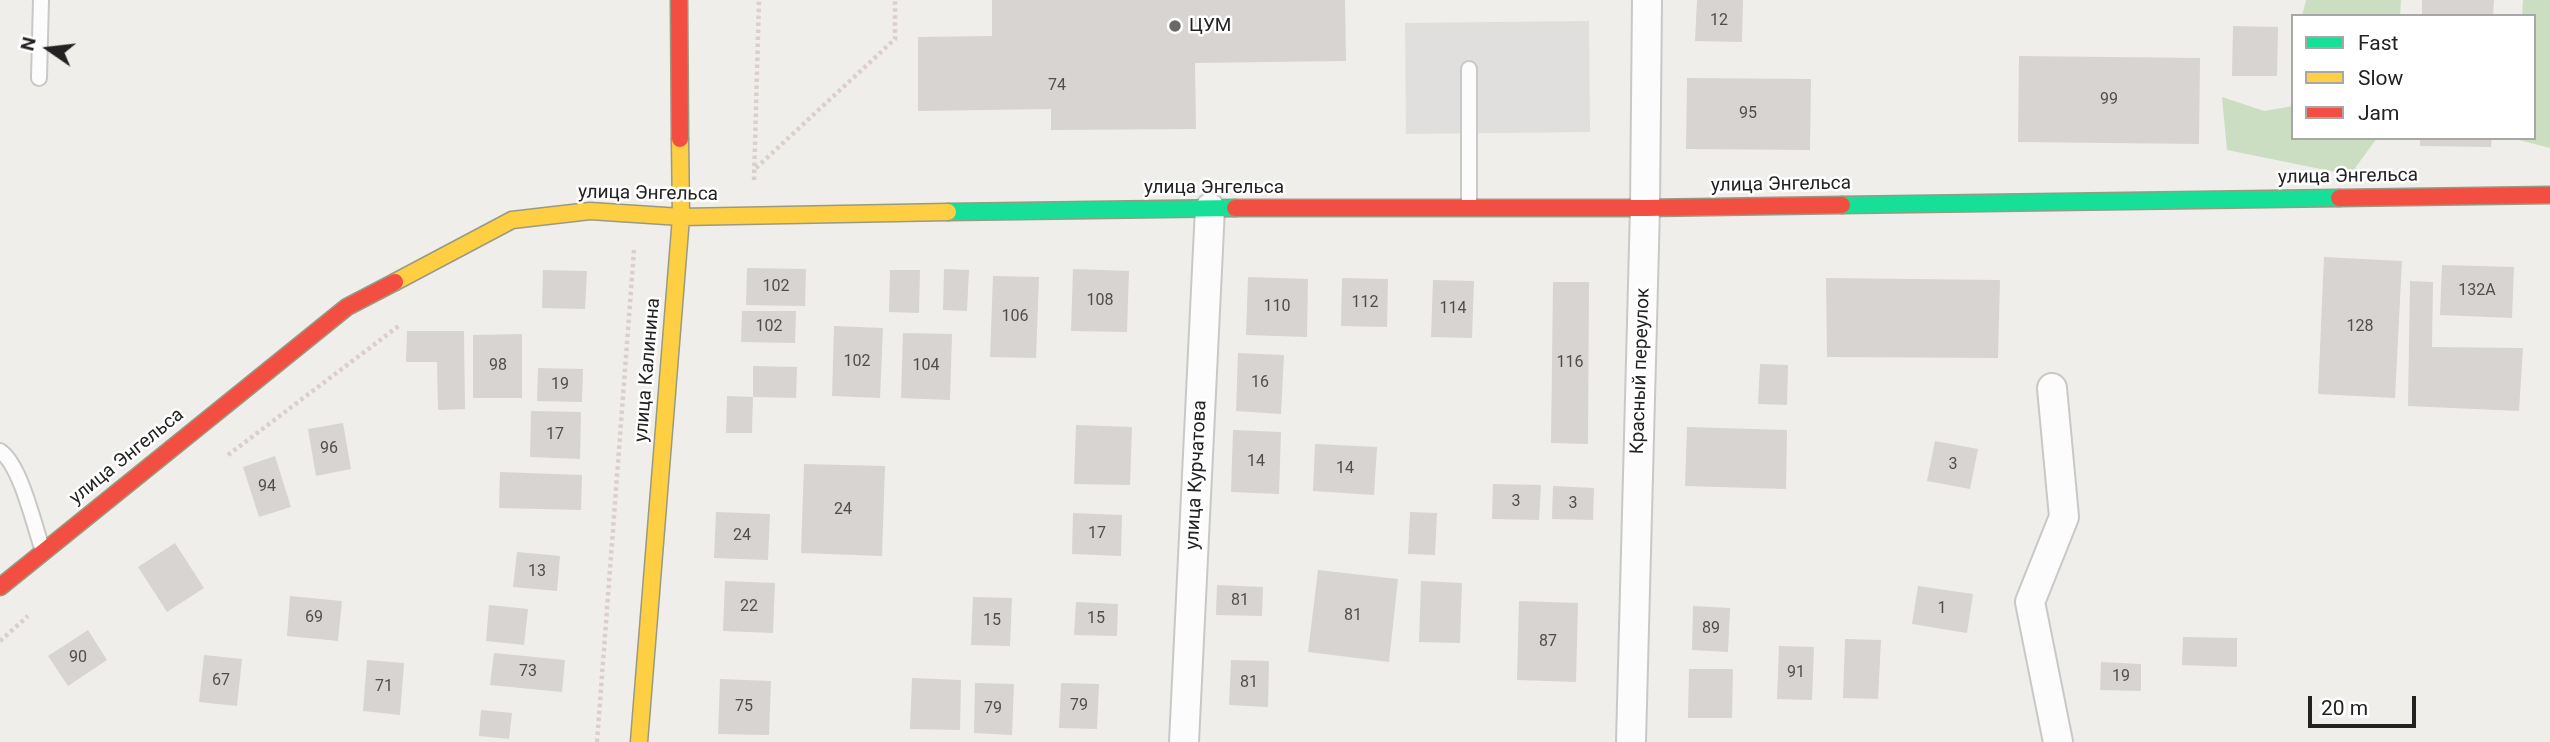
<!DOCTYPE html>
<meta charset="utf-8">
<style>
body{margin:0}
#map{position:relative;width:2550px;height:742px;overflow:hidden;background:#f0eeeb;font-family:Roboto,sans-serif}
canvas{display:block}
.legend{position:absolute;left:2291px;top:14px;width:245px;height:126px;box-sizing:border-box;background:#fff;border:2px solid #a7a7a7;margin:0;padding:9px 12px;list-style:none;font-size:21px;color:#222}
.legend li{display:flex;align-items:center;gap:14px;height:35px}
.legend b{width:35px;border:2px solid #a7a7a7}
.north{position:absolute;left:14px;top:14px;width:70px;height:70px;-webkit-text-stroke:5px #fff;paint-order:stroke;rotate:284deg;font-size:19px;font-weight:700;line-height:28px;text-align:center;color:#222}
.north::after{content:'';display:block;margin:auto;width:24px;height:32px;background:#222;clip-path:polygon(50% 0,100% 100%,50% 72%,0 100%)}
.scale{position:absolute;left:2308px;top:696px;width:108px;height:32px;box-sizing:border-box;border:4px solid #222;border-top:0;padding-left:9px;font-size:21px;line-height:24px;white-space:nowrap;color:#222;-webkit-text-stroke:5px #fff;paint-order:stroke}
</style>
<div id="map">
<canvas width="2550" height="742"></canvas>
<ul class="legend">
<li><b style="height:9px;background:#16e098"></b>Fast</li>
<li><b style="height:9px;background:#ffcf43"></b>Slow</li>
<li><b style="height:9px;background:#f24e42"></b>Jam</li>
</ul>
<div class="north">N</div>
<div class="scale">20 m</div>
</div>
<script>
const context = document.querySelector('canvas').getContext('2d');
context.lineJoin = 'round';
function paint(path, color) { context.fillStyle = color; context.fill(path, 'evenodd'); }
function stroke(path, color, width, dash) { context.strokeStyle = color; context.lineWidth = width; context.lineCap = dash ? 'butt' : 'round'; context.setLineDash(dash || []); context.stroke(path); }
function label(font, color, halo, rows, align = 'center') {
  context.font = font + ' Roboto,sans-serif'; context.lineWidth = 5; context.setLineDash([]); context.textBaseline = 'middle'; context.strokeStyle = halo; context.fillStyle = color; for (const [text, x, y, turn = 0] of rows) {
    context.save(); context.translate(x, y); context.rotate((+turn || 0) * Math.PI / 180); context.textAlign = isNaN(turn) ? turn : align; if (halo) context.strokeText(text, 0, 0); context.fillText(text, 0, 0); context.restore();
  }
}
paint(new Path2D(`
 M2306,0H2401L2400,16H2302Z
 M2523,0H2550V148L2519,140V138H2534V16H2522Z
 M2222,97L2264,111L2293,106V138H2377L2350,175L2227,150Z`), '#cbdec1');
paint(new Path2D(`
 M1589,21L1590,132L1406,134L1405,23Z`), '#e0dfde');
paint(new Path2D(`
 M992,0H1345L1346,61L1195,63L1196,129L1051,130V109L918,111V37L992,36Z
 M1697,0H1743L1742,42L1695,41Z
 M2422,0H2494L2493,16H2422Z
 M2233,26L2278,27L2277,76H2232Z
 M2019,56L2200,58L2199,144L2018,142Z
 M1687,78L1811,79L1810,150L1686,149Z
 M2420,138H2492L2491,147L2420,146Z
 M2324,257L2402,261L2395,398L2318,394Z
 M2442,265L2514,267L2512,318L2440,315Z
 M747,268L806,269L805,306L746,305Z
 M944,269L969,270L967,311L943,310Z
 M1073,269L1129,271L1127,332L1071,331Z
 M543,270L587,271L585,309L542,308Z
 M890,270H920L919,313L889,312Z
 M993,276L1039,277L1036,358L990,357Z
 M1248,277L1308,279L1307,337L1246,335Z
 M1342,278L1388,279L1387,327L1341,326Z
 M1826,278L2000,280L1998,358L1827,357Z
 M1433,280L1474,281L1472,338L1431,337Z
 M2410,281L2433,282L2432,347L2523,348L2519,411L2408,406Z
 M1553,282H1589L1588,444L1551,443Z
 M742,311H796L795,343L741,342Z
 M834,326L883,328L880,398L832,396Z
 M407,331H464L465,409L438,410L437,362H406Z
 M903,333L952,334L950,400L901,398Z
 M522,334V398H473V335Z
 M1238,353L1284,355L1281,414L1236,411Z
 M1760,364L1788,365L1787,405L1758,404Z
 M753,366L797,367L796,398L753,397Z
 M538,368L583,369L582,402L537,401Z
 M727,396L753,397L752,433H726Z
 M531,411L581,412L580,459L530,457Z
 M343,423L351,469L316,476L308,429Z
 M1076,425L1132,427L1130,485L1074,484Z
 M1687,427L1787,430L1786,489L1685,486Z
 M1233,430L1281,432L1279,494L1231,492Z
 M1935,441L1978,449L1970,489L1927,481Z
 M1315,444L1377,447L1374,495L1313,491Z
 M275,456L291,507L259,517L243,467Z
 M804,464L885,466L882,556L801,553Z
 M500,472L582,475L581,510L499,508Z
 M1493,484L1541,485L1539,520L1492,519Z
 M1553,486L1594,488L1593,520L1552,519Z
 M716,512L770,514L768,560L714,558Z
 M1410,512L1437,513L1435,555L1408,554Z
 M1073,513L1122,515L1121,556L1072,554Z
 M175,543L204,588L167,612L138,567Z
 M517,552L560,556L557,591L513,587Z
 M1318,570L1398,579L1389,662L1308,652Z
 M725,581L775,583L773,633L723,631Z
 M1421,581L1462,583L1460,643L1419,642Z
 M1217,585L1263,587L1262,616L1216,615Z
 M1918,586L1973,594L1967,633L1912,624Z
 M290,596L342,601L338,641L287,636Z
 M973,597L1012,598L1010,646L971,645Z
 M1519,601L1578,603L1576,682L1517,680Z
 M1076,602L1118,604L1117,636L1074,635Z
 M489,605L528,609L524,645L486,641Z
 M1693,606L1730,608L1728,652L1692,650Z
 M88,630L107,660L68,686L48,656Z
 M2183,637L2237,638V667L2182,665Z
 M1845,639L1881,640L1878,699L1843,698Z
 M1779,646L1814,647L1812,700L1777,699Z
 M494,653L565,660L562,692L490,685Z
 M204,655L242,659L237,706L199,702Z
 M367,660L404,663L400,715L363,711Z
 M1231,660L1269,661L1268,707L1229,705Z
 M2101,662L2141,664V691L2100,690Z
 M1689,669H1733L1732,718H1688Z
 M912,678L961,680L960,730L910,729Z
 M720,679L771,681L769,735L718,734Z
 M975,683L1014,684L1012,735L974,733Z
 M1061,683L1099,684L1097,729L1059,728Z
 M481,710L512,713L509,739L479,736Z`), '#d7d4d2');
const lane = new Path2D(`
 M1469,69V207
 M39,78L41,0
 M0,451C21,465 34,526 43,551`);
const street = new Path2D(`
 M2052,388L2064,517L2030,602L2058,742
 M1184,742L1210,208
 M1631,742L1645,208L1647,0`);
const fast = new Path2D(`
 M1842,205L2339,198
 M948,212L1235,208`);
const slow = new Path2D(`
 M395,282L512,220L590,211L681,217L948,212
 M639,742L681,217L680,139`);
const jam = new Path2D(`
 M679,0L680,139
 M2339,198L2550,195
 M1235,208H1645L1842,205
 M0,587L347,307L395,282`);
stroke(lane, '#c9c8c7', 18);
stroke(street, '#c9c8c7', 32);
stroke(fast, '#999a82', 19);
stroke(slow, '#999a82', 19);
stroke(jam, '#999a82', 19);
stroke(new Path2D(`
 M756,168L895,39V0
 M754,180L759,0
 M228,455L400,325
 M0,641L28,616
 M597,742L634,250`), '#dccecd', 4.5, [3.5, 3.5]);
stroke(lane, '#fdfcfc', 14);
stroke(street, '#fdfcfc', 28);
stroke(fast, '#16e098', 16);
stroke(slow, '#ffcf43', 16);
stroke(jam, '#f24e42', 16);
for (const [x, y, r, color] of [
 [1175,26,7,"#6a6968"]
]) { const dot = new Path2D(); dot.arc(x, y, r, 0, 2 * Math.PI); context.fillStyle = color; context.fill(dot); stroke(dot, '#fff', 2.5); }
label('16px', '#4f4e4e', null, [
 ["12",1719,21],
 ["74",1057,86],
 ["99",2109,100],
 ["95",1748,114],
 ["102",776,287],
 ["132А",2477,291],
 ["108",1100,301],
 ["112",1365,303],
 ["110",1277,307],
 ["114",1453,309],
 ["106",1015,317],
 ["102",769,327],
 ["128",2360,327],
 ["102",857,362],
 ["116",1570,363],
 ["98",498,366],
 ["104",926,366],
 ["16",1260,383],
 ["19",560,385],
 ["17",555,435],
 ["96",329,449],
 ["14",1256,462],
 ["3",1953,465],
 ["14",1345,469],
 ["94",267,487],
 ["3",1516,502],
 ["3",1573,504],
 ["24",843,510],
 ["17",1097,534],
 ["24",742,536],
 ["13",537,572],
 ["81",1240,601],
 ["22",749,607],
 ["1",1942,609],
 ["81",1353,616],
 ["69",314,618],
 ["15",1096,619],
 ["15",992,621],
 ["89",1711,629],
 ["87",1548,642],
 ["90",78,658],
 ["73",528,672],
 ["91",1796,673],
 ["19",2121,677],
 ["67",221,681],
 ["81",1249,683],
 ["71",384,687],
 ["79",1079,706],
 ["75",744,707],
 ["79",993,709]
]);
label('19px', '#222', '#fff', [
 ["ЦУМ",1189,26]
], 'left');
label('19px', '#222', '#fff', [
 ["улица Энгельса",2348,177,-1],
 ["улица Энгельса",1781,185,-1],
 ["улица Энгельса",1214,188],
 ["улица Энгельса",648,194,1],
 ["улица Калинина",648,370,-85],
 ["Красный переулок",1641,371,-88],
 ["улица Энгельса",127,457,-39],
 ["улица Курчатова",1197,475,-87]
]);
</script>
